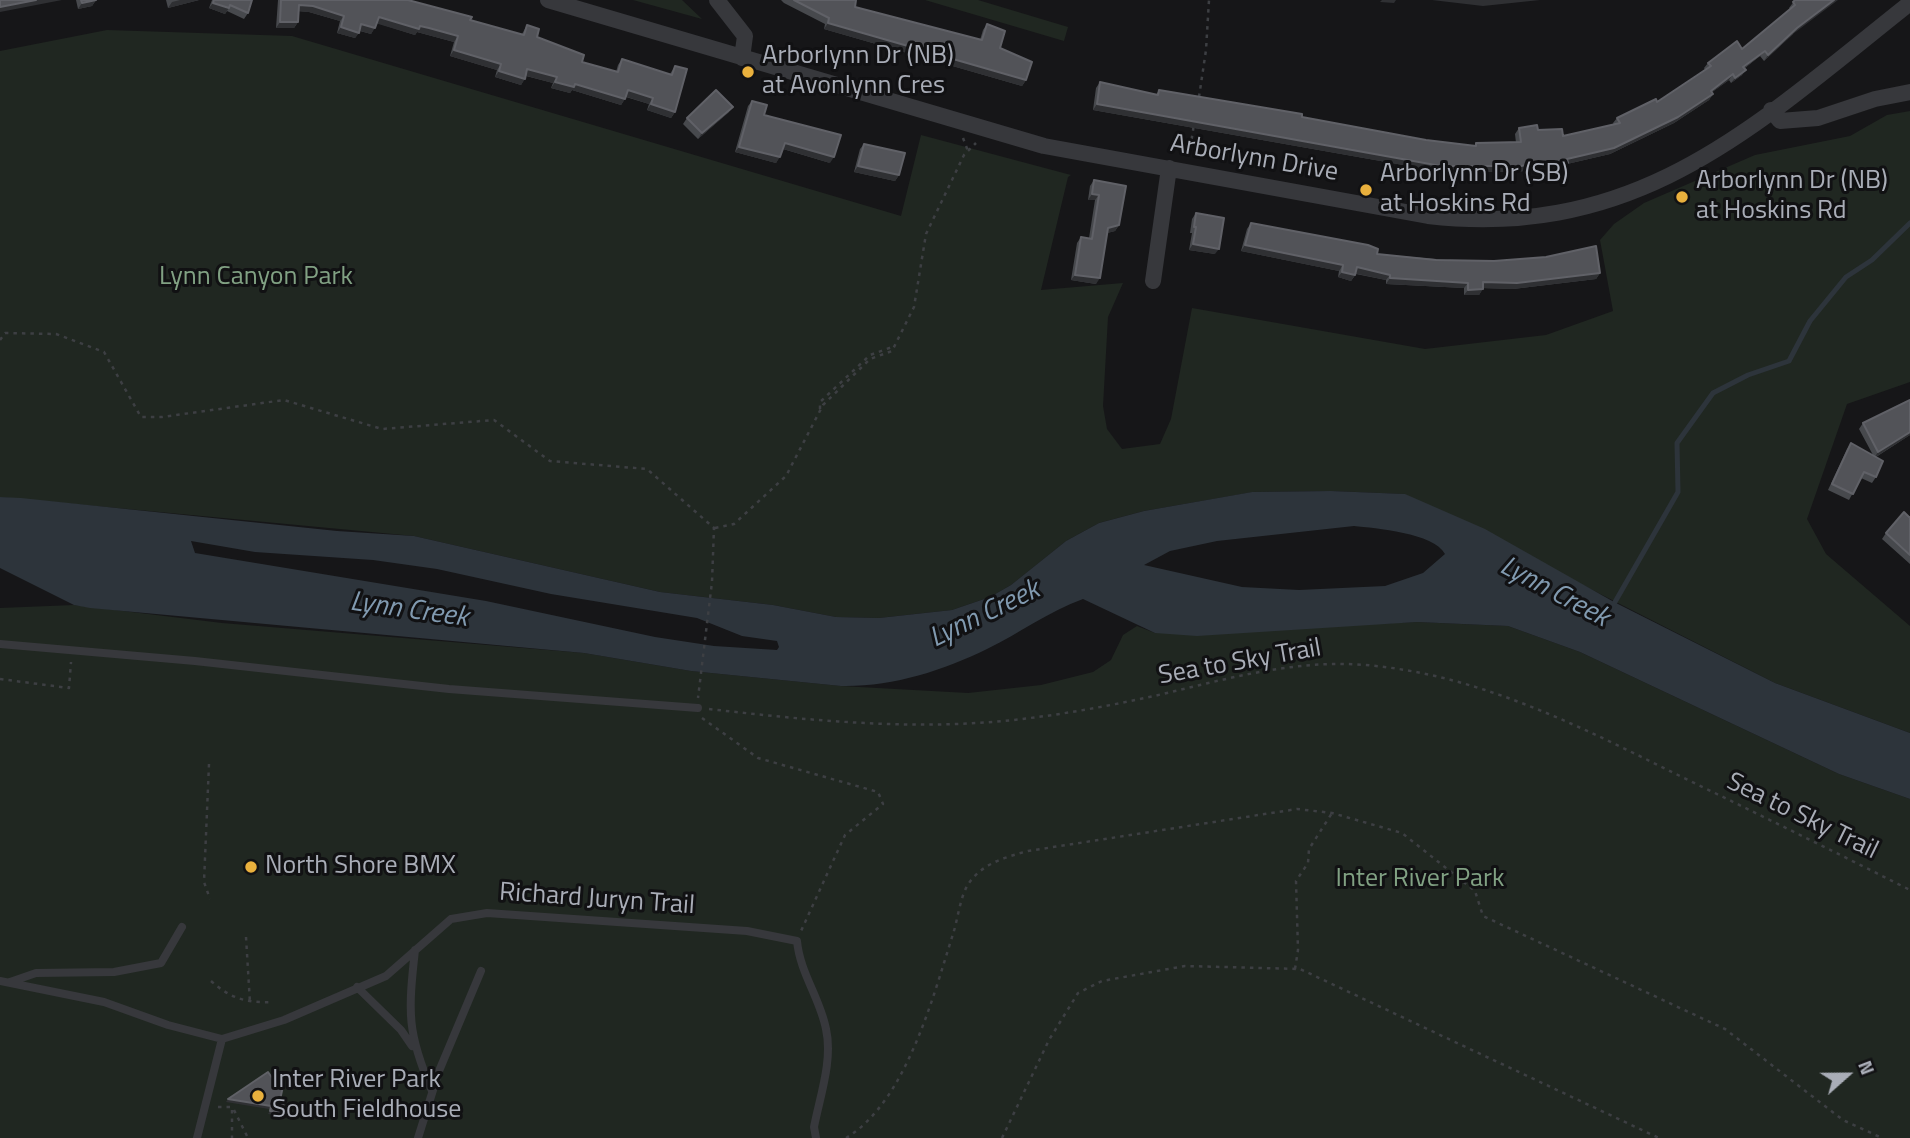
<!DOCTYPE html>
<style>
body{margin:0}
#map{position:relative;width:1910px;height:1138px;overflow:hidden;background:#161618;font-family:"Titillium Web",sans-serif}
canvas{display:block}
.north{position:absolute;left:1812px;top:1040px;width:70px;height:70px;-webkit-text-stroke:5px #111113;paint-order:stroke;rotate:69deg;font-size:19px;font-weight:700;line-height:28px;text-align:center;color:#a9adb7}
.north::after{content:'';display:block;margin:auto;width:24px;height:32px;background:#a9adb7;clip-path:polygon(50% 0,100% 100%,50% 72%,0 100%)}
</style>
<div id="map">
<canvas width="1910" height="1138"></canvas>
<div class="north">N</div>
</div>
<script>
const context = document.querySelector('canvas').getContext('2d');
context.lineJoin = 'round';
function paint(path, color) { context.fillStyle = color; context.fill(path, 'evenodd'); }
function stroke(path, color, width, dash) { context.strokeStyle = color; context.lineWidth = width; context.lineCap = dash ? 'butt' : 'round'; context.setLineDash(dash || []); context.stroke(path); }
function label(font, color, halo, rows, align = 'center') {
  context.font = font + ' "Titillium Web",sans-serif'; context.lineWidth = 6; context.setLineDash([]); context.textBaseline = 'middle'; context.strokeStyle = halo; context.fillStyle = color; for (const [text, x, y, turn = 0] of rows) {
    context.save(); context.translate(x, y); context.rotate((+turn || 0) * Math.PI / 180); context.textAlign = isNaN(turn) ? turn : align; if (halo) context.strokeText(text, 0, 0); context.fillText(text, 0, 0); context.restore();
  }
}
paint(new Path2D(`
 M633,0H682L702,19Z
 M925,0H978L1068,27L1064,41Z
 M107,30L292,36L901,216L921,135L1071,175L1068,177L1041,290L1123,283L1108,317L1103,406L1107,429L1122,449L1160,444L1171,419L1192,308L1425,349L1546,335L1613,311L1600,240L1614,224L1644,203L1755,155L1850,136L1887,115L1910,111V382L1847,404L1807,519L1826,554L1910,626V733L1775,683L1404,494L1331,491L1253,492L1144,511L1099,523L1066,541L1011,585L990,597L952,610L879,618L836,617L773,605L660,592L414,536L0,497V51Z
 M74,605L222,623L584,653L691,671L841,686L968,693L1041,685L1093,672L1111,660L1123,635L1137,626L1155,633L1417,622L1508,626L1580,652L1839,774L1910,799V1138H0V608Z`), '#202721');
paint(new Path2D(`
 M1331,491L1405,494L1485,529L1614,602L1775,683L1910,733V799L1839,774L1580,652L1508,626L1417,622L1197,636L1155,633L1083,599C1049,611 1020,633 987,649C942,671 892,687 841,686L691,671L584,653L90,608L74,605L0,568V497L21,498L337,531L414,536L660,592L773,605L836,617L879,618L952,610L990,597L1011,585L1066,541L1099,523L1144,511L1252,492ZM1354,526C1375,528 1434,533 1445,554L1423,573L1385,586L1299,590L1242,587L1144,565L1170,551L1217,541ZM191,541L255,552L373,560L437,569L551,594L697,618L742,636L777,641L779,647L777,650L714,646L655,637L486,601L195,553Z`), '#2d343b');
stroke(new Path2D(`
 M1611,609L1678,492L1677,443L1713,393L1748,375L1789,361L1810,321L1846,277L1872,260L1910,223`), '#2d343b', 5);
stroke(new Path2D(`
 M1199,97L1206,50L1209,0
 M963,138L968,151
 M1189,156L1194,124
 M0,340L5,333L56,334L104,352L141,417H162L284,400L382,429L494,420L550,461L647,469L714,528L712,582L698,698
 M820,409V402L870,355L895,346
 M715,528L734,524L786,476L823,405L870,359L892,351L914,307L926,234L964,155L976,143
 M0,679L69,688L71,662
 M709,709C815,721 923,732 1030,718C1071,713 1113,705 1154,696C1223,680 1293,659 1365,665C1478,674 1579,726 1678,775C1756,813 1833,851 1910,890
 M702,718L758,758L878,792L883,804L845,835L801,931
 M209,764L204,882L210,899
 M246,937L250,1003
 M1295,969L1298,950L1296,881L1308,863L1309,849L1332,813
 M211,981C231,999 247,1003 273,1002
 M218,1107H232V1138
 M234,1110L248,1138
 M846,1138C906,1102 933,997 953,934C958,919 960,896 969,883C983,863 1006,857 1028,851L1297,809L1332,813L1402,833L1475,891L1483,916L1725,1029L1843,1120L1882,1138
 M1002,1138L1049,1040L1078,993L1102,981L1185,966L1300,969L1659,1138`), '#3d3f43', 2.5, [3.5, 5]);
stroke(new Path2D(`
 M0,644L195,661L449,689L698,708
 M415,950C408,1013 407,1033 432,1091
 M0,981L104,1002L168,1025L222,1039L197,1138
 M10,982L36,973L114,972L161,963L182,927
 M357,987L401,1030L412,1046
 M222,1039L284,1020L386,976L451,919L487,913L747,931L797,941C800,973 820,998 826,1029C833,1060 820,1096 814,1127L816,1138
 M418,1138L439,1071L481,971`), '#37383c', 8);
stroke(new Path2D(`
 M548,0L1044,146L1428,216C1640,240 1756,125 1910,3
 M717,0L745,36L742,58
 M1771,110L1780,121L1818,118L1875,99L1910,92
 M1153,281L1169,168`), '#37383c', 16);
paint(new Path2D(`
 M76,0H96L92,6L78,9Z
 M166,0H199L168,8Z
 M212,0H252L248,13L244,19L227,11L225,14L209,8Z
 M278,0H408L470,20L522,34L527,25L537,37L582,62L616,72L618,65L622,59L670,74L675,66V112L671,118L647,110L649,104L626,97L621,105L572,90L570,93L551,88L553,83L526,76L521,85L495,77L497,70L450,56L454,42L417,32L415,35L377,23L371,34L360,31L355,38L337,33L340,21L309,12L298,11V22L294,28H276Z
 M781,0H855V7L980,40L983,30L987,24L1000,48L1026,80L1022,86L824,29L825,24L784,3Z
 M1795,0L1793,34L1764,61L1760,56L1745,68L1742,75L1731,83L1729,80L1712,92L1713,94L1709,100L1674,123L1610,154L1567,164L1564,168L1550,170L1549,167L1517,172L1437,171L1093,110L1096,88L1100,82L1156,95L1159,90L1426,140L1474,146L1476,143H1516L1515,134L1519,128L1563,136L1614,125L1613,123L1617,118L1657,102L1705,70L1704,68L1708,63L1742,49L1790,9L1789,8Z
 M752,101L764,115L830,163L783,149L776,163L735,152L748,106Z
 M729,112L698,139L683,124L687,118Z
 M864,144L899,175L895,181L854,172L860,149Z
 M1094,180L1119,225L1115,231L1107,233L1096,284L1071,280L1077,243L1081,237L1089,238L1095,200H1088L1090,186Z
 M1196,213L1215,254L1189,250L1192,233H1190L1192,219Z
 M1251,223L1377,254L1600,273L1596,279L1513,289L1483,288L1479,295H1464V288L1386,284V280L1356,274L1351,281L1338,277L1339,271L1241,251L1247,229Z
 M1910,400V435L1876,457V477L1872,483L1861,478L1849,500L1828,490L1847,449L1851,443L1873,455L1859,429L1863,423Z
 M1910,517V564L1882,539L1886,533Z`), '#47494d');
paint(new Path2D(`
 M36,0H62L0,12V7Z
 M96,0L92,6L78,9L82,3Z
 M180,0H199L168,8L172,2Z
 M1382,0H1396L1394,3L1380,2Z
 M1432,0H1540L1483,6Z
 M1834,0H1838L1793,34L1764,61L1768,55L1797,28Z
 M213,3L229,8L225,14L209,8Z
 M299,5L313,6L344,16L340,21L309,12L295,11Z
 M379,17L429,28L458,36L454,42L417,32L415,35L375,23Z
 M280,22H298L294,28H276Z
 M828,23L1026,80L1022,86L824,29Z
 M361,24L375,28L371,34L357,30Z
 M341,27L359,33L355,38L337,33Z
 M454,50L501,64L497,70L450,56Z
 M1765,51L1760,56L1739,72L1743,67Z
 M527,69L557,77L553,83L523,75Z
 M1746,70L1742,75L1731,83L1735,78Z
 M499,71L525,79L521,85L495,77Z
 M1733,74L1729,80L1707,96L1711,91Z
 M555,82L575,84L625,99L621,105L572,90L570,93L551,88Z
 M628,90L653,98L649,104L624,96Z
 M1713,94L1709,100L1674,123L1610,154L1567,164L1564,168L1550,170L1554,165Z
 M651,104L675,112L671,118L647,110Z
 M1097,104L1553,161L1549,167L1517,172L1437,171L1093,110Z
 M733,107L729,112L698,139L702,133Z
 M785,143L834,157L830,163L780,148Z
 M739,147L780,157L776,163L735,152Z
 M858,166L899,175L895,181L854,172Z
 M1092,194L1099,195L1095,200H1088Z
 M1119,225L1115,231L1104,234L1108,228Z
 M1193,244L1219,249L1215,254L1189,250Z
 M1245,245L1343,265L1339,271L1241,251Z
 M1357,267L1390,275L1386,280L1353,273Z
 M1342,272L1355,275L1351,281L1338,277Z
 M1600,273L1596,279L1513,289L1479,288L1483,282Z
 M1075,275L1100,278L1096,284L1071,280Z
 M1390,278L1468,283L1464,288L1386,284Z
 M1483,289L1479,295H1464L1468,290Z
 M1910,432V435L1874,458L1878,452Z
 M228,1099L271,1106L269,1109L226,1102Z
 M270,1111L282,1113L280,1116L268,1114Z`), '#2f3033');
const building = new Path2D(`
 M0,0H36L0,7Z
 M81,0H96L82,3Z
 M214,0H252L248,13L230,5L229,8L213,3Z
 M281,0H408L472,17L470,20L524,35L527,25L539,29L537,37L584,55L582,62L618,72L622,59L672,75L675,66L687,69L675,112L651,104L653,98L628,90L625,99L575,84L574,87L555,82L557,77L527,69L525,79L499,71L501,64L454,50L458,36L429,28L420,26L419,29L379,17L375,28L361,24L359,33L341,27L344,16L313,6L299,5L298,22H280Z
 M794,0H856L855,7L982,40L987,24L1005,31L1000,48L1032,62L1026,80L828,23L829,18Z
 M1795,0H1834L1797,28L1768,55L1765,51L1743,67L1746,70L1735,78L1733,74L1711,91L1713,94L1678,117L1614,148L1567,159L1568,163L1554,165L1553,161L1521,166H1441L1097,104L1100,82L1158,95L1159,90L1302,114V117L1426,140L1476,146V143L1521,142L1519,128L1537,125L1538,130L1562,129L1563,136L1620,123L1617,118L1656,99L1657,102L1711,66L1708,63L1737,41L1742,49L1795,5L1793,2Z
 M716,90L733,107L702,133L687,118Z
 M752,101L767,105L764,115L841,135L834,157L785,143L780,157L739,147Z
 M864,144L905,153L899,175L858,166Z
 M1094,180L1126,186L1119,225L1108,228L1100,278L1075,275L1081,237L1092,239L1099,195L1092,194Z
 M1196,213L1224,218L1219,249L1193,244L1196,227H1194Z
 M1251,223L1368,245L1378,249L1377,254L1436,260L1494,261L1546,257L1596,246L1600,273L1517,283L1483,282V289L1468,290V283L1390,278V275L1357,267L1355,275L1342,272L1343,265L1245,245Z
 M1910,400V432L1878,452L1863,423Z
 M1851,443L1883,461L1876,477L1864,472L1853,494L1832,484Z
 M1904,512L1909,517H1910V555L1886,533Z
 M268,1072L277,1085L283,1086L280,1100L284,1101L282,1113L270,1111L271,1106L228,1099Z`);
paint(building, '#525358');
stroke(building, '#606167', 2);
for (const [x, y, r, color] of [
 [748,72,7,"#e9b03d"],
 [1366,190,7,"#e9b03d"],
 [1682,197,7,"#e9b03d"],
 [251,867,7,"#e9b03d"],
 [258,1096,7,"#e9b03d"]
]) { const dot = new Path2D(); dot.arc(x, y, r, 0, 2 * Math.PI); context.fillStyle = color; context.fill(dot); stroke(dot, '#111113', 2.5); }
label('26px', '#a9adb7', '#111113', [
 ["Arborlynn Dr (NB)",762,57],
 ["at Avonlynn Cres",762,87],
 ["Arborlynn Dr (SB)",1380,175],
 ["at Hoskins Rd",1380,205],
 ["Arborlynn Dr (NB)",1696,182],
 ["at Hoskins Rd",1696,212],
 ["North Shore BMX",265,867],
 ["Inter River Park",272,1081],
 ["South Fieldhouse",272,1111]
], 'left');
label('26px', '#a9adb7', '#111113', [
 ["Arborlynn Drive",1254,159,10],
 ["Sea to Sky Trail",1240,663,-10],
 ["Sea to Sky Trail",1802,817,26],
 ["Richard Juryn Trail",597,900,4]
]);
label('26px', '#81a183', '#111113', [
 ["Lynn Canyon Park",256,278],
 ["Inter River Park",1420,880]
]);
label('italic 28px', '#819ab0', '#111113', [
 ["Lynn Creek",1554,593,28],
 ["Lynn Creek",409,611,8],
 ["Lynn Creek",985,615,-26]
]);
</script>
